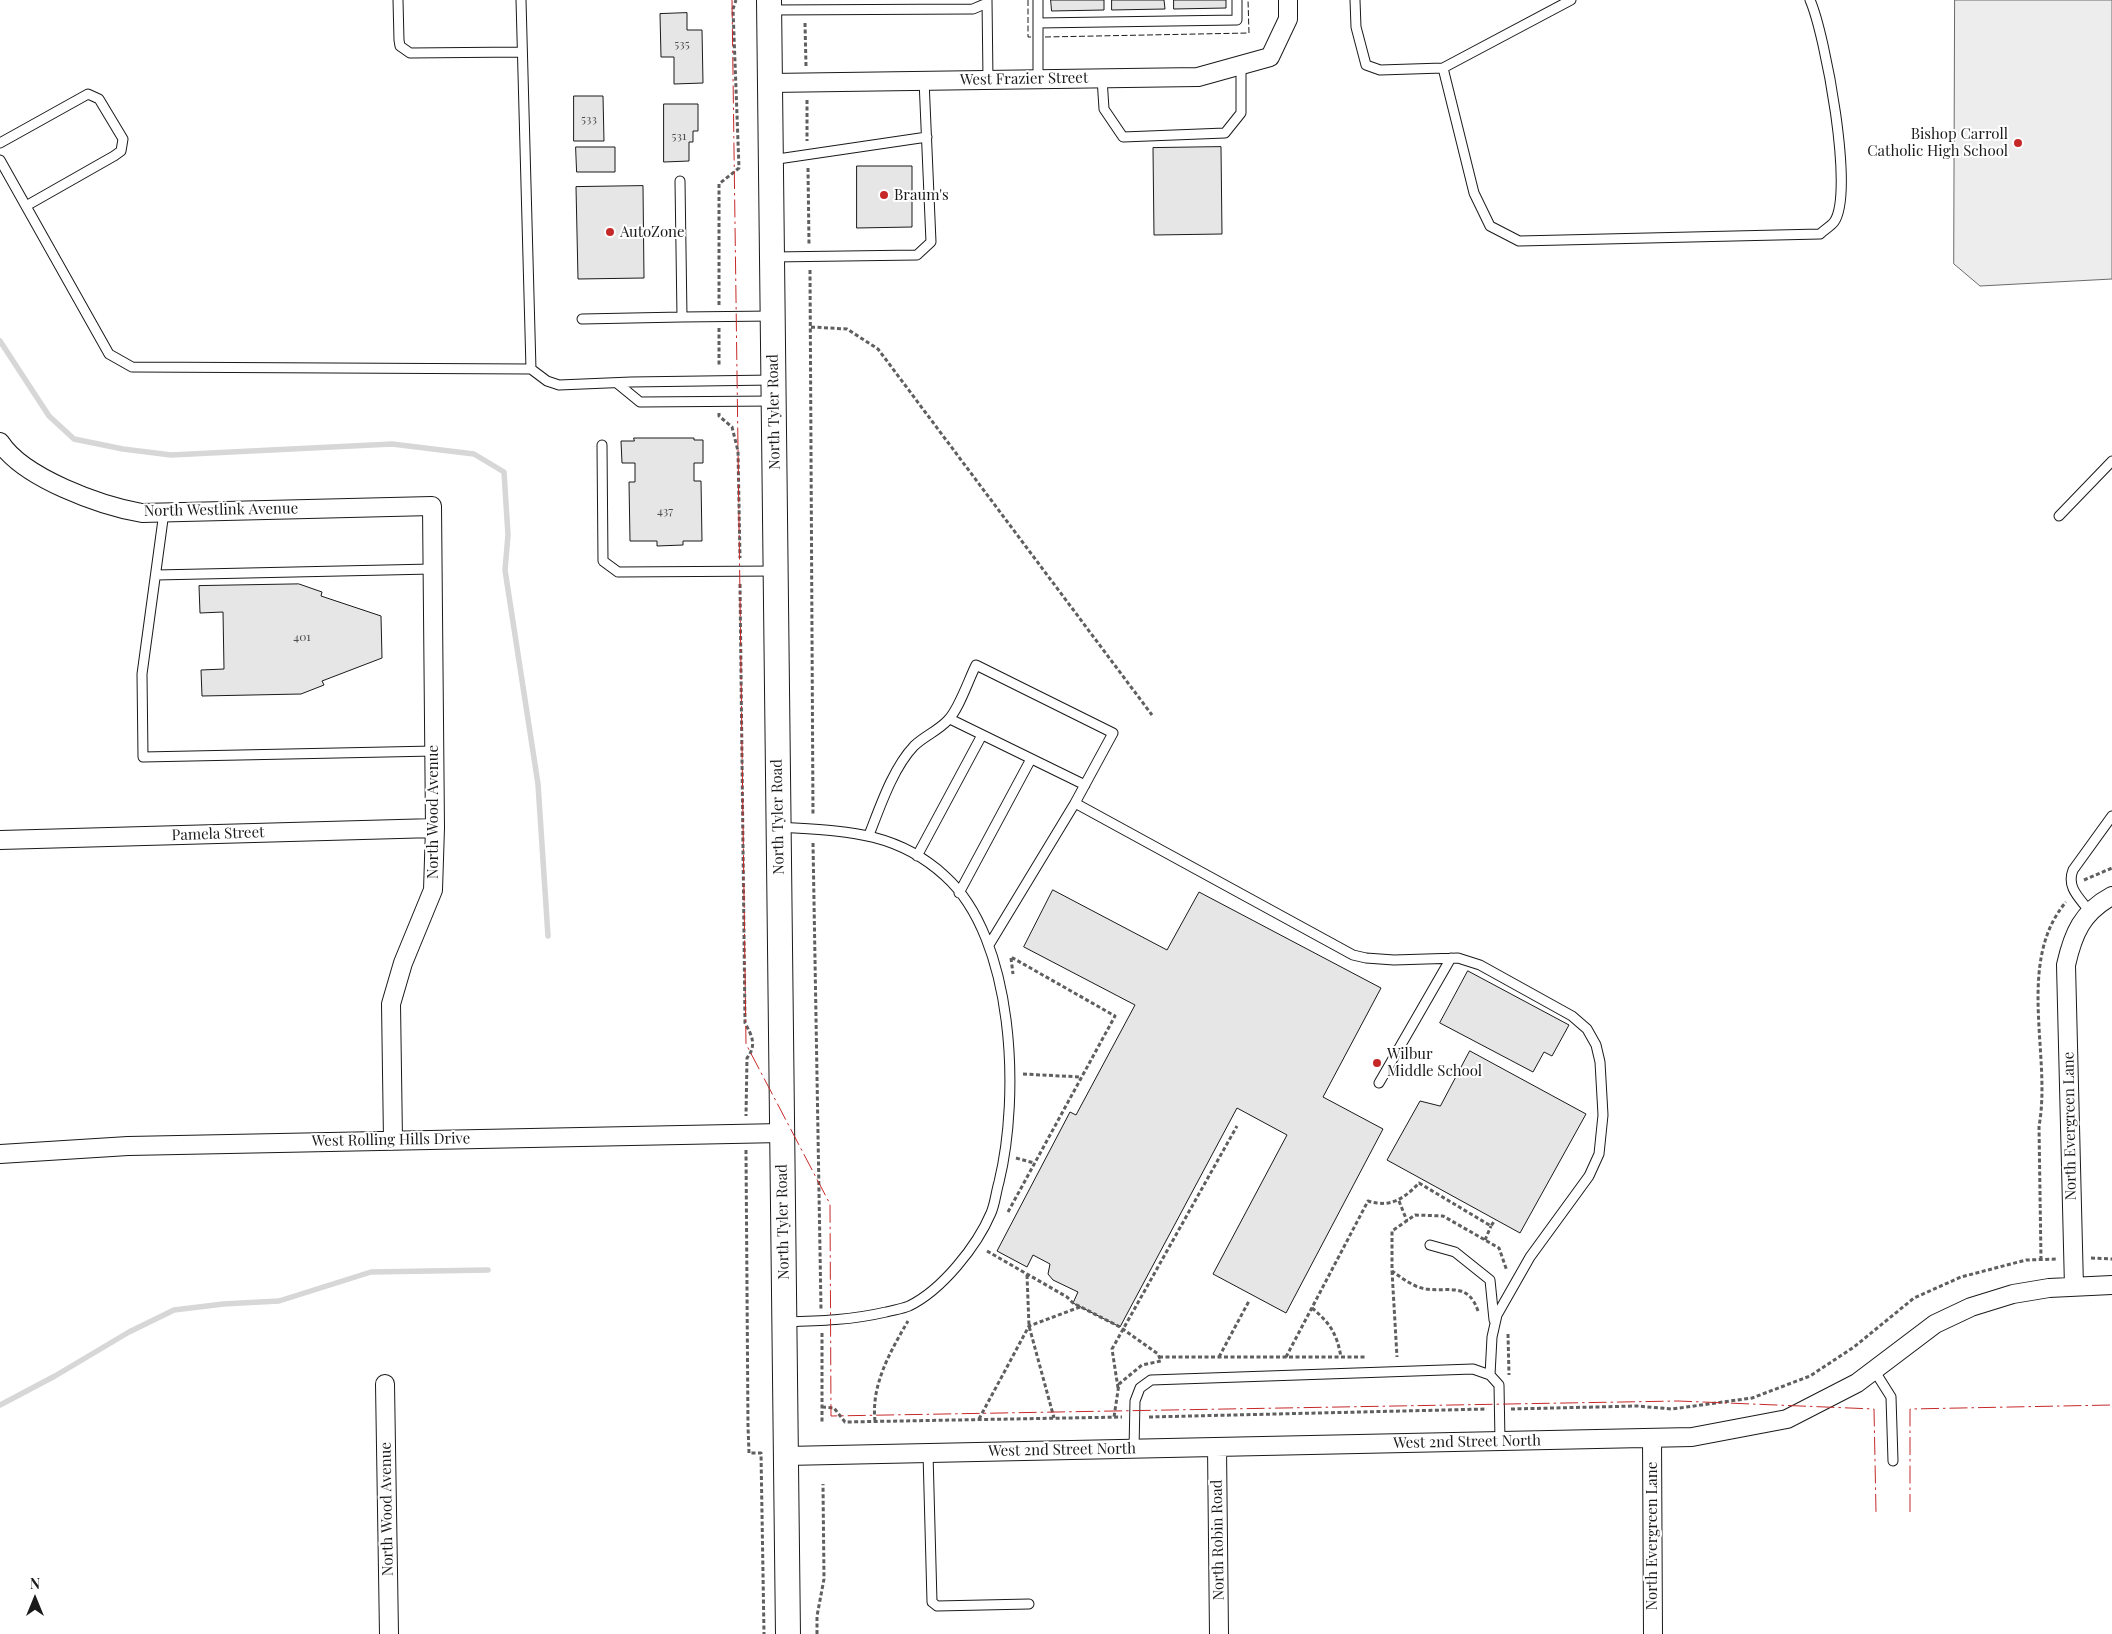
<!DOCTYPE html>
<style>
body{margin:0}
#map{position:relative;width:2112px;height:1634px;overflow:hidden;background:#fff;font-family:"Playfair Display",serif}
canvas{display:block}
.north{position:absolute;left:10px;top:1574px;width:50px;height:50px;-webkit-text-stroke:4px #fff;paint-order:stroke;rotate:0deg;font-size:14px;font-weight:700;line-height:20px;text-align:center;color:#1a1a1a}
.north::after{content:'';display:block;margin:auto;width:18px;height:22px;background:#1a1a1a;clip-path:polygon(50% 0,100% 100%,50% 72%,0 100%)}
</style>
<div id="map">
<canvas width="2112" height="1634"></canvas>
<div class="north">N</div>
</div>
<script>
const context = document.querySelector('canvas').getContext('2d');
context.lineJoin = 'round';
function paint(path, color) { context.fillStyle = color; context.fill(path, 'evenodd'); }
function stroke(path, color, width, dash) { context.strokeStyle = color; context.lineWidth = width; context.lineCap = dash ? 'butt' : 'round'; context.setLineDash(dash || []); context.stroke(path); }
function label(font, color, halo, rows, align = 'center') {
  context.font = font + ' "Playfair Display",serif'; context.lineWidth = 4; context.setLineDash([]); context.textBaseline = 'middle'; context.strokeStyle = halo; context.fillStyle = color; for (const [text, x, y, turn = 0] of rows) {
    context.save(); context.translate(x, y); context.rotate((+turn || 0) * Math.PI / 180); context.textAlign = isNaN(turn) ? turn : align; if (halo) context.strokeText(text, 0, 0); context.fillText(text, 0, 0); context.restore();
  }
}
const built = new Path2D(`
 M1955,0H2112V279L1980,286L1954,264Z`);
paint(built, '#ededed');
stroke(built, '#6a6a6a', 1);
stroke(new Path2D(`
 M0,341L49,416L74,439L123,449L171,455L392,444L474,454L504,472L508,535L505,570L538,784L548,936
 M0,1405L55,1376L129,1332L174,1310L223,1304L279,1301L371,1272L488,1270`), '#d7d7d7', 5.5);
const building = new Path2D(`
 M1051,0H1104V10L1052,11Z
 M1112,0H1164L1165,9L1112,10Z
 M1174,0H1226V8L1174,9Z
 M687,13V30H702L703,83L674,84V57H661L660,14Z
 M574,96H603L604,141H574Z
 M664,104H698V131H693V142H689V161L664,162Z
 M576,147H615V172H577Z
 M1221,147L1222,234L1154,235L1153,148Z
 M857,166H912V227L857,228Z
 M643,186L644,278L578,279L576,187Z
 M634,438H694V440H703V463H694V481H701L702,541H683V545L657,546V541H630L629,482H635V463H622L621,441H634Z
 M299,584L322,592L321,596L381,616L382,658L322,681L324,685L301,694L202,696L201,670L224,669L223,612L200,613L199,586Z
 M1053,890L1167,950L1199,892L1381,988L1323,1097L1383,1129L1286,1313L1213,1274L1287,1135L1237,1108L1120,1327L1073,1303L1078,1292L1053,1280L1048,1274L1050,1264L1033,1255L1027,1267L997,1251L1070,1112L1076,1115L1135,1005L1024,947Z
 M1468,971L1569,1025L1552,1056L1544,1052L1533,1072L1440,1023Z
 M1470,1051L1586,1114L1520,1233L1387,1160L1420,1101L1440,1106Z`);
paint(building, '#e6e6e6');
stroke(building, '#1a1a1a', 1);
const lane = new Path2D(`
 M398,0L399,40L400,46L410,53L522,52
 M987,0L988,79
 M1038,0V79
 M1355,0L1356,27L1366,65L1380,70L1443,68L1571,0
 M771,10L973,9L987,3
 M1038,23L1237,20V0
 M1443,68L1474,193L1490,226L1519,241L1820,234C1824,230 1831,226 1834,222C1855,193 1825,34 1810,0
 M1102,78L1104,109L1123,137L1225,133L1241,113V65
 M0,143L88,94L99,99L123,139L121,151L114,156L26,206
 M0,160L109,354L132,367L531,369L521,0
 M771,160L927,137
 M680,181L682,317L773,316
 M773,257L917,255L931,242L924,80
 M582,319L682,317
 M531,369L547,381L559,385L631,382L773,380
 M618,384L640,402L774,401
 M602,445L603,561L618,572L776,571
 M164,512L142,674L143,757L434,751
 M2059,516L2112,461
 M156,575L432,569
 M950,719L1085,785
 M779,827C841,831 895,830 945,876C1015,939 1020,1096 999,1182C996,1192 995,1204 991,1213C977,1246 942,1290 909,1306C902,1309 893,1310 886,1312C852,1320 819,1321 784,1322
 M869,835C880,807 893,768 914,746C924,736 938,731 948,720C959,709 968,681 976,665L1113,733L1075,803
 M917,856L982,735
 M959,893L1031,759
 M2090,912C2080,898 2066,888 2073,870L2112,816
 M989,945L1075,803L1353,955L1366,958L1394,960L1458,958L1480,965L1572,1016L1587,1029L1596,1045L1600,1062L1603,1115L1599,1154L1589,1176L1530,1257L1497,1315L1492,1337L1490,1375
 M1379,1083L1451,958
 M1430,1245L1455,1252L1490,1280L1494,1320
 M1874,1370L1891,1397L1893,1461
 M1134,1449L1135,1401L1140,1388L1151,1380L1473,1369L1490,1375L1499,1385L1500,1441
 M928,1453L932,1602L937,1606L1029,1604`);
const street = new Path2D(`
 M770,83L1198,77L1270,57L1288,19V0
 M0,442C23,478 101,506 142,513L432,506L435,828L433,890L403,963L391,1004L393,1140
 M0,840L435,828
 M0,1154L128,1146L782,1133
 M2074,1287L2066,965C2073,934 2082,912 2112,896
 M385,1384L389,1634
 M1652,1438L1653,1634
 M1217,1447L1219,1634
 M786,1456L1692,1437L1787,1419L1857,1383L1935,1324L1971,1307L2013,1294L2049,1288L2112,1285`);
const secondary = new Path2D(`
 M769,0L788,1634`);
stroke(lane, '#1a1a1a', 11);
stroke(street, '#1a1a1a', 20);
stroke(secondary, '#1a1a1a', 26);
stroke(new Path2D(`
 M805,23L806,66
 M807,100V141
 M808,168L809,244
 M810,270L813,816
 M719,305V184L739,168L733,9L736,0
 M811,327L847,329L878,349L1152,715
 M719,328V367
 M719,413V416L732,427L738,451L740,558
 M740,584L745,1023C752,1036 757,1045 747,1058L746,1116
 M813,843L821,1309
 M2084,880L2112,868
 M1011,958L1013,974
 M1023,1074L1081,1077
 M746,1150L748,1426L749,1453H761L764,1634
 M1016,1158L1034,1163
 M1399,1201L1407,1221
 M1008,1212L1115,1016L1011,957
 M1485,1240L1491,1226
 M987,1251L1067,1297L1073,1303L1120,1327L1158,1354L1161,1361L1142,1365L1119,1384L1114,1417
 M2091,1258L2112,1259
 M2041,1260L2039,1126C2052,1057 2015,962 2066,902
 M1392,1271L1397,1357
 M1027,1275L1029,1326L1054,1418
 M1312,1308C1330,1323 1337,1334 1341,1357
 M1478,1311C1468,1282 1450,1292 1426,1289C1413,1287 1402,1278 1392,1271V1231L1415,1215L1443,1216L1499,1248L1507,1271
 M822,1333V1424
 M1508,1334L1509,1375
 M1159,1357H1366
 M1219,1357L1249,1301
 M1286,1357L1368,1201C1390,1208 1404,1199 1419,1183L1491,1226L1495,1220
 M1118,1388L1112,1349L1237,1126
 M822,1407L834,1408L845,1422L1122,1417
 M1511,1409L1637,1406L1672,1409L1752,1398L1810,1376L1854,1347L1914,1298L1961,1277L2026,1260L2057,1259
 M1149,1417L1487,1409
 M979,1419L1029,1326L1080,1307
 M875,1421C871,1385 890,1352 908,1321
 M817,1634V1616L824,1579L823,1484`), '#5f5f5f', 3, [4, 2.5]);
stroke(lane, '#fff', 9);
stroke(street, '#fff', 18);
stroke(secondary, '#fff', 24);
stroke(new Path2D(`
 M1028,0V37H1032
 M1045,37L1249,33L1248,0`), '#1a1a1a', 1, [6, 2.5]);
stroke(new Path2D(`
 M732,0L746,1044L830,1204L831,1416L1678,1401L1874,1409L1876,1512
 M1910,1512V1409L2112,1405`), '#c62828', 1, [18, 4, 2.5, 4]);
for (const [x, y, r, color] of [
 [2018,143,5,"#c62828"],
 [884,195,5,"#c62828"],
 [610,232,5,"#c62828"],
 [1377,1063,5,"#c62828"]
]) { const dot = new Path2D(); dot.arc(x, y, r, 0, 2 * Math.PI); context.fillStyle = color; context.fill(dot); stroke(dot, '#fff', 2); }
label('12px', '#4d4d4d', null, [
 ["535",682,44],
 ["533",589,119],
 ["531",679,136],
 ["437",665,511],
 ["401",302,637]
]);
label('15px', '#1a1a1a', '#fff', [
 ["West Frazier Street",1024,79,-1],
 ["North Tyler Road",774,412,-91],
 ["North Westlink Avenue",221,510,-1],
 ["North Wood Avenue",433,812,-90],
 ["North Tyler Road",778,817,-91],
 ["Pamela Street",218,834,-2],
 ["North Evergreen Lane",2070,1126,-91],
 ["West Rolling Hills Drive",391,1140,-1],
 ["North Tyler Road",783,1222,-91],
 ["West 2nd Street North",1467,1442,-1],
 ["West 2nd Street North",1062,1450,-1],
 ["North Wood Avenue",387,1509,-91],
 ["North Evergreen Lane",1652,1536,-90],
 ["North Robin Road",1218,1540,-91]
]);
label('15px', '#1a1a1a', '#fff', [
 ["Bishop Carroll",2008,134,"right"],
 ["Catholic High School",2008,151,"right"],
 ["Braum's",894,195],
 ["AutoZone",620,232],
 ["Wilbur",1387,1054],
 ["Middle School",1387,1071]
], 'left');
</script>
